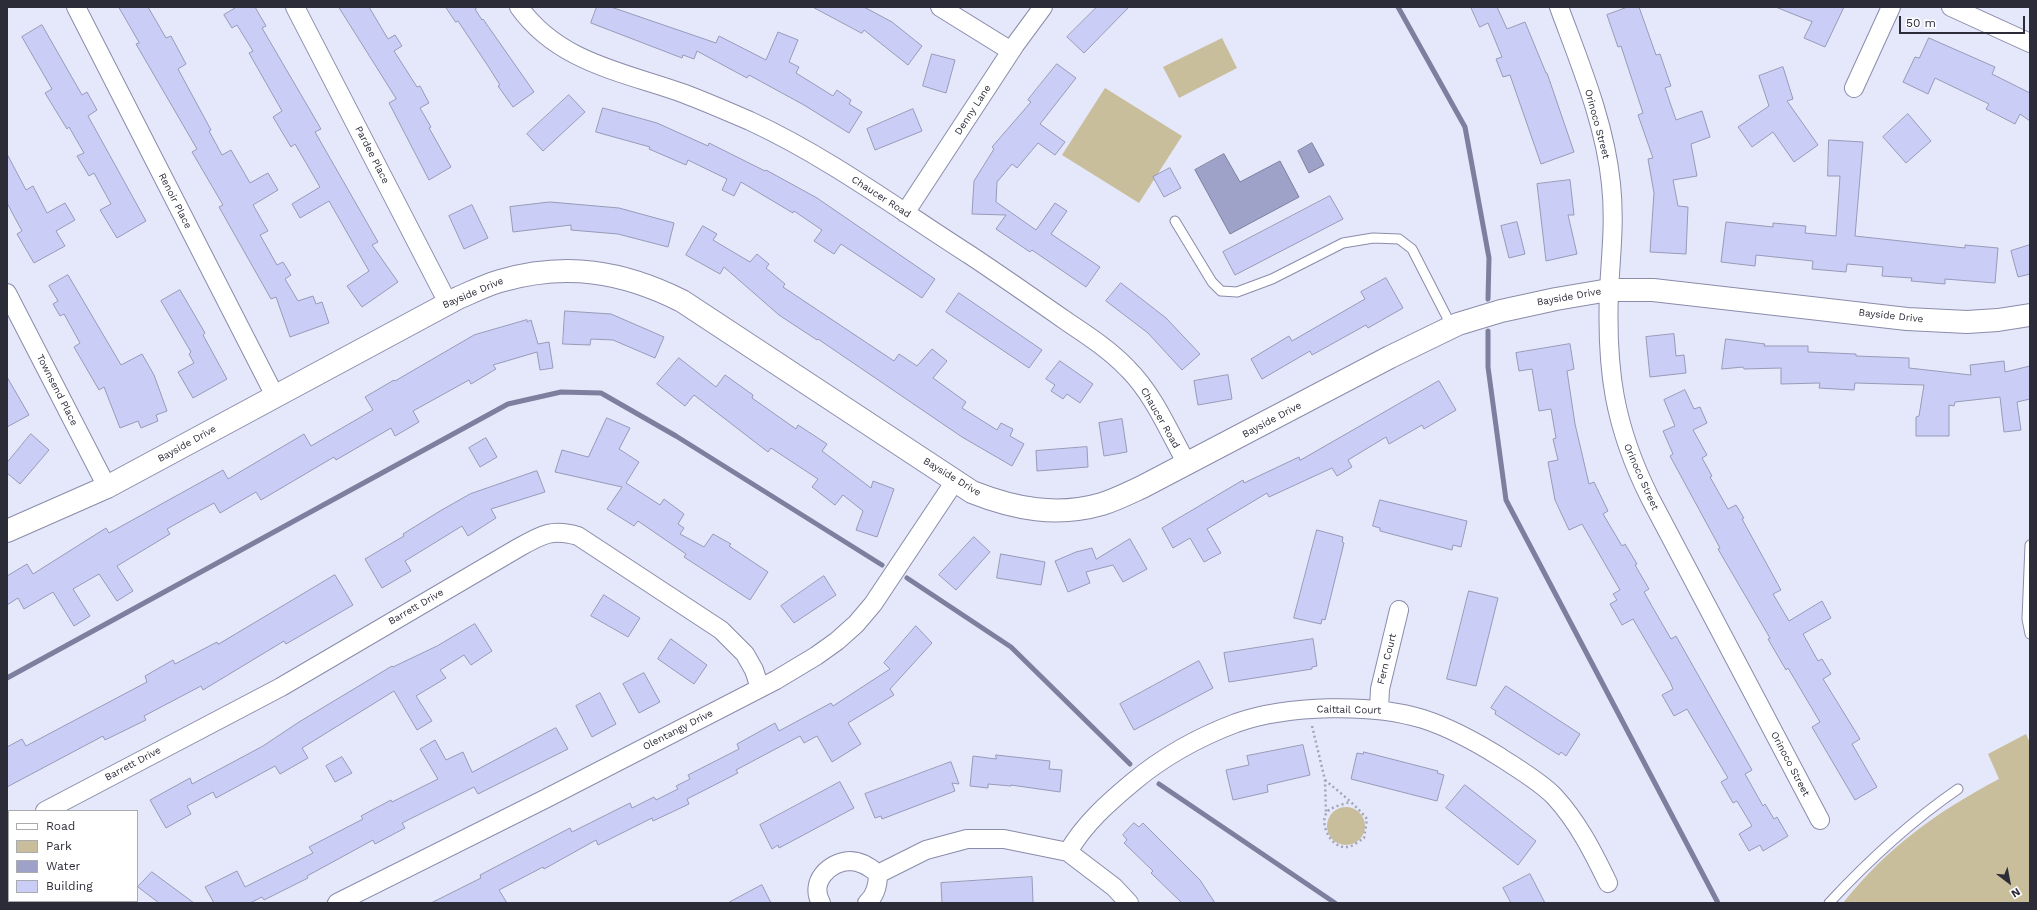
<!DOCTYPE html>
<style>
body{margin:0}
#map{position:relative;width:2037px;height:910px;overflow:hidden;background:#e5e7fa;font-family:"Work Sans",sans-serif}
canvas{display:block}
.frame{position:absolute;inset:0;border:8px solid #2b2c38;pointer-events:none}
.legend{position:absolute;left:8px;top:810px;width:130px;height:92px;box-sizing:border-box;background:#fff;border:1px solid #aaabaf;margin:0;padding:5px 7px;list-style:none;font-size:12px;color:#2b2c38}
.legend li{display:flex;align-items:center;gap:8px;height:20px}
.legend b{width:20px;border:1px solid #aaabaf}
.north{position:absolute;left:1989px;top:862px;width:40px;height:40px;-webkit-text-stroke:3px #fff;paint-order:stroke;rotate:148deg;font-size:11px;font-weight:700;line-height:16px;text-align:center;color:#2b2c38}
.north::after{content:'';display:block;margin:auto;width:14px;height:18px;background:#2b2c38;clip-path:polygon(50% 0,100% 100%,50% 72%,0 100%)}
.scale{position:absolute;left:1899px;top:16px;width:126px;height:18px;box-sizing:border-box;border:2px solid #2b2c38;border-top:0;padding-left:5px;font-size:12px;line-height:14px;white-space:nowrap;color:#2b2c38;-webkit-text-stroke:3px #fff;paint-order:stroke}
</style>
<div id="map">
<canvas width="2037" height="910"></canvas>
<div class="frame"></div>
<ul class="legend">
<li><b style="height:5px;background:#fff"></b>Road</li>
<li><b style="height:11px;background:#c9be9b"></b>Park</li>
<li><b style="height:11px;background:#9ea2c8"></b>Water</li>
<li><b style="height:11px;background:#cacef6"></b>Building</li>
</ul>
<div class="north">N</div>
<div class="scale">50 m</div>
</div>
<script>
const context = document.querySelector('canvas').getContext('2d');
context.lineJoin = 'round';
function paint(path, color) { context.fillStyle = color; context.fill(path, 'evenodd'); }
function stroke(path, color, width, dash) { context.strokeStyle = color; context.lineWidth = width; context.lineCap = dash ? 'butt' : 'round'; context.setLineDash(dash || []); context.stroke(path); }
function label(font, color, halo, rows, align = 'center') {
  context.font = font + ' "Work Sans",sans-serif'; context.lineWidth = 3; context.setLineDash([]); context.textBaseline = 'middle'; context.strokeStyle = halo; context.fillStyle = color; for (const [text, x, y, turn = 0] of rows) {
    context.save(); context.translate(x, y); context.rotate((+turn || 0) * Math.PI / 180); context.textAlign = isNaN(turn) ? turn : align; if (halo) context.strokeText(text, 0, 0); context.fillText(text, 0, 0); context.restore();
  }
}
paint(new Path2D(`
 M1222,38L1237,68L1179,98L1163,67Z
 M1105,88L1182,136L1139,203L1062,155Z
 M2026,734L2030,743V903H1843C1889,846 1935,813 1999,779L1988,754Z
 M1327 826a19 19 0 1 1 38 0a19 19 0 1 1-38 0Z`), '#c9be9b');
const water = new Path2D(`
 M1312,143L1324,165L1309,173L1298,151Z
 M1224,154L1240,182L1280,161L1299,197L1230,234L1195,170Z`);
paint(water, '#9ea2c8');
stroke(water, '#7c7f9d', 1);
stroke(new Path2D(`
 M1398,7L1465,127L1489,258L1488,299
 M1488,331V367L1506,500L1718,903
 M907,578L1011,647L1130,764
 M7,678L508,404L561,392L601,393L676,436L882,565
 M1159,784L1335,903`), '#7c7f9d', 5);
const building = new Path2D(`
 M119,7H148L166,38L171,36L186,64L178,69L211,130L209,131L222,155L231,150L250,183L268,173L278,190L253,205L268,231L260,235L277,265L283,262L291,275L285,279L298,301L313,296L316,304L322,302L329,323L290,337L276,297L271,299L219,207L223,205L192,152L197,149L136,44L139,43Z
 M237,7H255L266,26L262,28L321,129L315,132L378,242L372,245L398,282L362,307L347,286L369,271L329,201L300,218L292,204L320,187L295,144L291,147L273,117L282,111L249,53L253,51L237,25L232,28L224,15Z
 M339,7H369L388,39L395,35L402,46L394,51L417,87L420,86L429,103L420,108L431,127L429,128L451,167L429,180L389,103L396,99Z
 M446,7H478L475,9L482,20L483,19L534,92L513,107L498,86L500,85L488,66L458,21L456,22Z
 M597,7H611L716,43L719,36L766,60L778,32L798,40L789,62L799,67L796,73L833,96L837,90L851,100L849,104L862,112L849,133L804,105L749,75L747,78L697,51L694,59L683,55L682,58L591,23Z
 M813,7H864L892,22L922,46L908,65L864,30L862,33Z
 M1097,7H1129L1084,53L1067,37Z
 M1471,7H1497L1507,29L1525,22L1546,73H1547L1574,152L1541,164L1510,75L1503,77L1496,59L1502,57L1488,23L1480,27Z
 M1628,7H1639L1656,55L1660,54L1671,86L1665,88L1676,120L1702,111L1710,137L1691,144L1697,176L1673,180L1678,206L1688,207L1686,254L1650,252L1654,193L1648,159L1653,158L1638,115L1643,113L1621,46L1618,47L1607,15Z
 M1776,7H1844L1825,47L1804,38L1812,22Z
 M42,25L82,95L87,92L97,110L88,116L146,221L117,238L100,210L111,204L94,173L89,176L77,156L84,153L69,127L67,129L45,93L52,89L22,37Z
 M1929,38L1995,67L1992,74L2030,93V121L2020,114L2015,124L1986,109L1989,104L1935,78L1928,94L1903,82L1915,57L1919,58Z
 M932,54L955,60L946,93L923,86Z
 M1057,64L1076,78L1040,124L1065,142L1055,155L1038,143L1017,168L1012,164L997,182L996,202L1036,230L1055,203L1067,211L1051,234L1100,267L1086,287L1032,250L1030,252L996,229L1006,215L972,214L974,181L994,149L992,147L1031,102L1028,100Z
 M1783,67L1793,99L1787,101L1818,145L1794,162L1773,132L1752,147L1738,127L1769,106L1759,76Z
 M569,95L585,112L543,151L527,134Z
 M603,108L657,123L708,146L709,143L765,171L766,170L817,198L935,279L922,298L841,244L834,254L814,241L822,230L794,211L793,213L741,182L734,196L722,190L727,179L688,160L686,165L649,149L650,147L596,132Z
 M913,109L922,131L875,150L867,129Z
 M1908,114L1931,141L1906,163L1883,137Z
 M1829,140L1863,142L1855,236L1965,248V245L1998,248L1995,283L1945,279V284L1911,281L1912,278L1882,276L1883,267L1847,264L1846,272L1812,269L1813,261L1756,255L1755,266L1721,262L1726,222L1773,227V223L1806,226L1805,233L1836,236L1840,176H1828Z
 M7,154L26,190L33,186L47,213L65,203L75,220L56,231L65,246L34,263L17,234L22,231L7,203Z
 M1170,168L1181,188L1164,197L1153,177Z
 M1570,180L1574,215H1568L1577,254L1546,261L1537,184Z
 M1330,196L1343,219L1235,275L1223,252Z
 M550,202L619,208L674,223L668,247L618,234L571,230V225L513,232L510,207Z
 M472,205L488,238L464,249L449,216Z
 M1517,222L1525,254L1509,258L1501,226Z
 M703,226L717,234L713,240L750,262L757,254L769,264L766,268L785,284L783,287L894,361L899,354L917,366L932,349L947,361L933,378L966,402L962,408L997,430L1001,423L1013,429L1010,436L1024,444L1012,466L962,437L818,339L817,340L779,315L724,267L720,274L686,255Z
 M2030,245V274L2018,277L2011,251Z
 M68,275L121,365L142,354L154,375L167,411L156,415L158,421L141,428L138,421L120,428L104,387L99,390L74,347L80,343L64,314L60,316L53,304L58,301L49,286Z
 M1386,278L1403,308L1368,328L1366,325L1312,355L1310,351L1262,379L1251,359L1289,336L1292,341L1365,299L1361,292Z
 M1121,283L1166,318L1200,354L1182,370L1148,333L1106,301Z
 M180,290L205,333L203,335L227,379L193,398L178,372L194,363L189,354L191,352L161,301Z
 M959,293L1042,350L1029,368L946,312Z
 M565,311L611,314L664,337L655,358L613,340L591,339L590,345L563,344Z
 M527,320V322L531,320L538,344L549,342L553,368L540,370L537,352L493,365L496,369L471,384L469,380L413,411L419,422L395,436L391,428L336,460L334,457L261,500L256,492L220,513L214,503L190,516L167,529L170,534L117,566L133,591L117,601L99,574L73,589L90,616L74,626L53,592L24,609L18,598L7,605V576L27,564L33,574L106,528L109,533L223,470L228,479L304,434L311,446L373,410L365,397L394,380L395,381L474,335Z
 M1674,334L1676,356L1684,355L1686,373L1650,377L1646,337Z
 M1726,339L1765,344L1764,346H1808V352L1856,354V356L1909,358V368L1971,375L1970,365L2004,361L2005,372L2030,366V399L2017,402L2021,430L2004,432L2000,397L1955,402L1954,406L1949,405V436H1916V417L1919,416L1924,385L1855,383L1854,390L1819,388L1820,383L1781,384V368L1744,369L1743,367L1722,369Z
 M1570,344L1574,369L1567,371L1575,424L1589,484L1594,482L1608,511L1603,514L1622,546L1625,544L1637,564L1635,565L1649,589L1644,592L1653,608L1671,639L1676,636L1752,770L1745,774L1763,806L1765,804L1774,819L1777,817L1788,836L1763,851L1760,845L1749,851L1739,834L1752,826L1737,801L1733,803L1721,782L1728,778L1687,709L1674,716L1662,695L1673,689L1670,682L1633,619L1622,625L1610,604L1617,600L1613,594L1620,590L1582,524L1569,530L1555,500L1548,462L1558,460L1553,439L1556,438L1551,409L1539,411L1532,369L1519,371L1516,353Z
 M679,358L716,387L725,375L753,395L752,398L796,429L798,425L827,444L822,451L871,488L873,481L894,489L877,537L856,530L863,511L843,495L835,505L812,487L818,479L771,448L768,452L694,395L685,406L657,384Z
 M1060,361L1093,384L1080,403L1067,394L1063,399L1051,391L1055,385L1046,379Z
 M1228,375L1232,399L1198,405L1194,381Z
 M7,377L29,415L7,427Z
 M1439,381L1456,410L1424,429L1422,425L1389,444L1386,437L1348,460L1352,467L1337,476L1332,468L1269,497L1267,493L1207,529L1221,553L1204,562L1190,538L1173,548L1162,528L1243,480L1244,483L1299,457L1300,460Z
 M1685,390L1694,409L1700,407L1707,423L1693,430L1707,455L1702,458L1712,476L1710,477L1728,509L1736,505L1744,518L1742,519L1781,590L1773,594L1789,621L1822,601L1831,618L1803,634L1818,661L1822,659L1831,674L1823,679L1860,739L1852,744L1877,787L1855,800L1812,727L1820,722L1788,668L1786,670L1768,639L1770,638L1718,549L1720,548L1670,456L1673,454L1663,431L1675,426L1664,400Z
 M607,418L630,428L619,449L639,462L626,483L660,505L664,499L684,514L678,524L684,528L680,534L704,547L713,534L731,544L729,546L768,572L750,600L684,557L686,554L638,521L634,526L607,509L622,487L555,472L562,450L588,457Z
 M1122,419L1127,452L1104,456L1099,423Z
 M31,434L49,450L20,484L7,473V463Z
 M486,438L497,457L480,467L469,448Z
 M1087,447L1088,467L1037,471L1036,451Z
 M537,471L545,492L491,509L496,518L468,536L462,526L405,561L411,571L382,588L365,559L404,536L403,534L440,511L470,494Z
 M1380,500L1467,521L1461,547L1453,545L1452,550L1380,531V528L1373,526Z
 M1317,530L1343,537L1342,542L1344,543L1325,620L1322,619L1321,624L1294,618Z
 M974,537L990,552L956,590L939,575Z
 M1130,539L1147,569L1123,582L1113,565L1086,572L1090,583L1068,592L1055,561L1076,552L1092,548L1096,559Z
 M1001,554L1045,562L1041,585L997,578Z
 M335,575L353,605L286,644L284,641L203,690L201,686L144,716L146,720L105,740L103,736L7,787V747L22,739L26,746L147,682L145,676L173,660L175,664L217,642L218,644Z
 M824,576L836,595L794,623L781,606Z
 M1469,591L1498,598L1476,686L1447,679Z
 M604,595L640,618L628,637L591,616Z
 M475,624L492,651L471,665L464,655L440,670L446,678L416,696L432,721L417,730L394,691L302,748L308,758L280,774L275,766L216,798L213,792L187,806L191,814L166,828L150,800L190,778L192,784L263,746L299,722L392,666L393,667L437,646Z
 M916,626L932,643L890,689L894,695L848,723L861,744L832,762L817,736L804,743L800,736L736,770L738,773L687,799L689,804L653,821L652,818L598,845L596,840L544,869L543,867L499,890L507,903H431L481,878L480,875L570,828L572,832L630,803L632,808L654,797L656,800L678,789L676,786L690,779L688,775L739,749L737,744L775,723L779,731L831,703L833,706L890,669L884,663Z
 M671,639L707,665L694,684L658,659Z
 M1313,639L1317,666L1312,667V669L1229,682L1224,653Z
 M1199,661L1213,688L1134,730L1120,704Z
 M644,673L660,702L639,713L623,684Z
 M1506,686L1580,734L1566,756L1561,752L1559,755L1495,714L1496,711L1491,708Z
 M600,693L616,724L592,737L576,706Z
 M556,728L568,749L478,794L474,787L402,823L405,828L375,844L373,840L307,876L308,878L264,900L262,897L250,903H214L205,887L237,871L245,887L313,853L309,847L363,819L361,816L391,800L392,802L438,779L420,749L435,740L446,760L463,752L472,772Z
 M1303,745L1310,775L1267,785L1268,792L1233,800L1226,770L1249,765L1247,756Z
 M1364,752L1438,771L1437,773L1444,775L1437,801L1351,779L1357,753L1363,754Z
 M996,755L1050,761L1049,769L1062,770L1060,792L1011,785V786L988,784V788L970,786L973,756L996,759Z
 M342,757L352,773L335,782L326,766Z
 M951,762L959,784L952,783L955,791L882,819L881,816L875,818L865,794Z
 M840,782L854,808L779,848L778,845L772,849L760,825Z
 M1465,785L1536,841L1518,865L1446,808Z
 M1134,823L1139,827L1143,823L1200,880L1215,903H1182L1151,873L1153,871L1124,843L1127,840L1123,835Z
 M152,872L194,903H159L138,887Z
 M1530,874L1545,903H1511L1503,888Z
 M1032,877L1033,903H942L941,883Z
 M762,885L771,903H728Z`);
paint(building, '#cacef6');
stroke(building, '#979ab8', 1);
const lane = new Path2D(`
 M1175,221L1212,282L1221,291L1237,292L1272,279L1343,243L1373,238L1399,239L1412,249L1452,327
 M2030,545L2027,619L2030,634
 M1829,903C1869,860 1910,822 1958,789`);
const street = new Path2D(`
 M76,7L275,396
 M295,7L448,303
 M519,7C559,63 624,72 685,94C706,102 729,112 750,121C828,157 898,209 970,255C1003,277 1036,300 1069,323C1090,337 1111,351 1128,369C1154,395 1169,432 1187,464
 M940,7L1011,51
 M1559,7C1580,64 1605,123 1611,184C1615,220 1611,254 1609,290C1606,370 1614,426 1650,498L1820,820
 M1951,7L2030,43
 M1854,88L1891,7
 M905,213L1015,45L1043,7
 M7,293L107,487
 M1379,709L1380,689L1399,610
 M45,811L281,687L518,548C541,535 552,528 578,536L721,630L745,654L754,670L760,688
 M7,831L9,830
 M1068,852C1084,824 1109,802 1133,782C1164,756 1199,737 1236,723C1287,705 1372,703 1423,719C1451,728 1476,742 1500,757C1518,769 1539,781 1554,796C1578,822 1593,852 1608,883
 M878,874L926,850L967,839H1004L1068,852L1114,887L1129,903
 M103,901L104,903
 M337,903L545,799L776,680L816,656L837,641L856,624L873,604L955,481
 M821,903C809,882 829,862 850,861C861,861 870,867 878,874C878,885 876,895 867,903`);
const secondary = new Path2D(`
 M7,531L107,487L458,298C472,292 486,285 500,281C566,262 622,271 682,301L972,492C1015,509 1057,517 1102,504C1115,500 1129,493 1142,487L1390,357L1458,324L1501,311L1556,299L1609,290H1653L1907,319L1967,322L1998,320L2030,315`);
stroke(lane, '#8a8caa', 11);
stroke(street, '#8a8caa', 20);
stroke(secondary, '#8a8caa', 24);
stroke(new Path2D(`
 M1312,726L1325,780L1326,814
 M1325,780C1339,792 1355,804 1367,819L1364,838C1359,841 1352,847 1347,847C1330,849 1317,820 1329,810C1335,806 1344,804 1350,802`), '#a3a4b5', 2.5, [2, 3]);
stroke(lane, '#fff', 9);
stroke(street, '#fff', 18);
stroke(secondary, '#fff', 22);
label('10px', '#2b2c38', '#fff', [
 ["Denny Lane",973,110,-57],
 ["Orinoco Street",1597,124,75],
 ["Pardee Place",372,155,63],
 ["Chaucer Road",881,197,33],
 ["Renoir Place",175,201,63],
 ["Bayside Drive",473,293,-23],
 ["Bayside Drive",1569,297,-10],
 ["Bayside Drive",1891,316,6],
 ["Townsend Place",57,390,63],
 ["Chaucer Road",1160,418,60],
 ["Bayside Drive",1272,420,-28],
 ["Bayside Drive",187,444,-29],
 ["Bayside Drive",952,477,31],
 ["Orinoco Street",1641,477,66],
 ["Barrett Drive",416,607,-30],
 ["Fern Court",1387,659,-76],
 ["Caittail Court",1349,710,1],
 ["Olentangy Drive",678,730,-27],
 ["Barrett Drive",133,764,-28],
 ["Orinoco Street",1790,764,62]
]);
</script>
